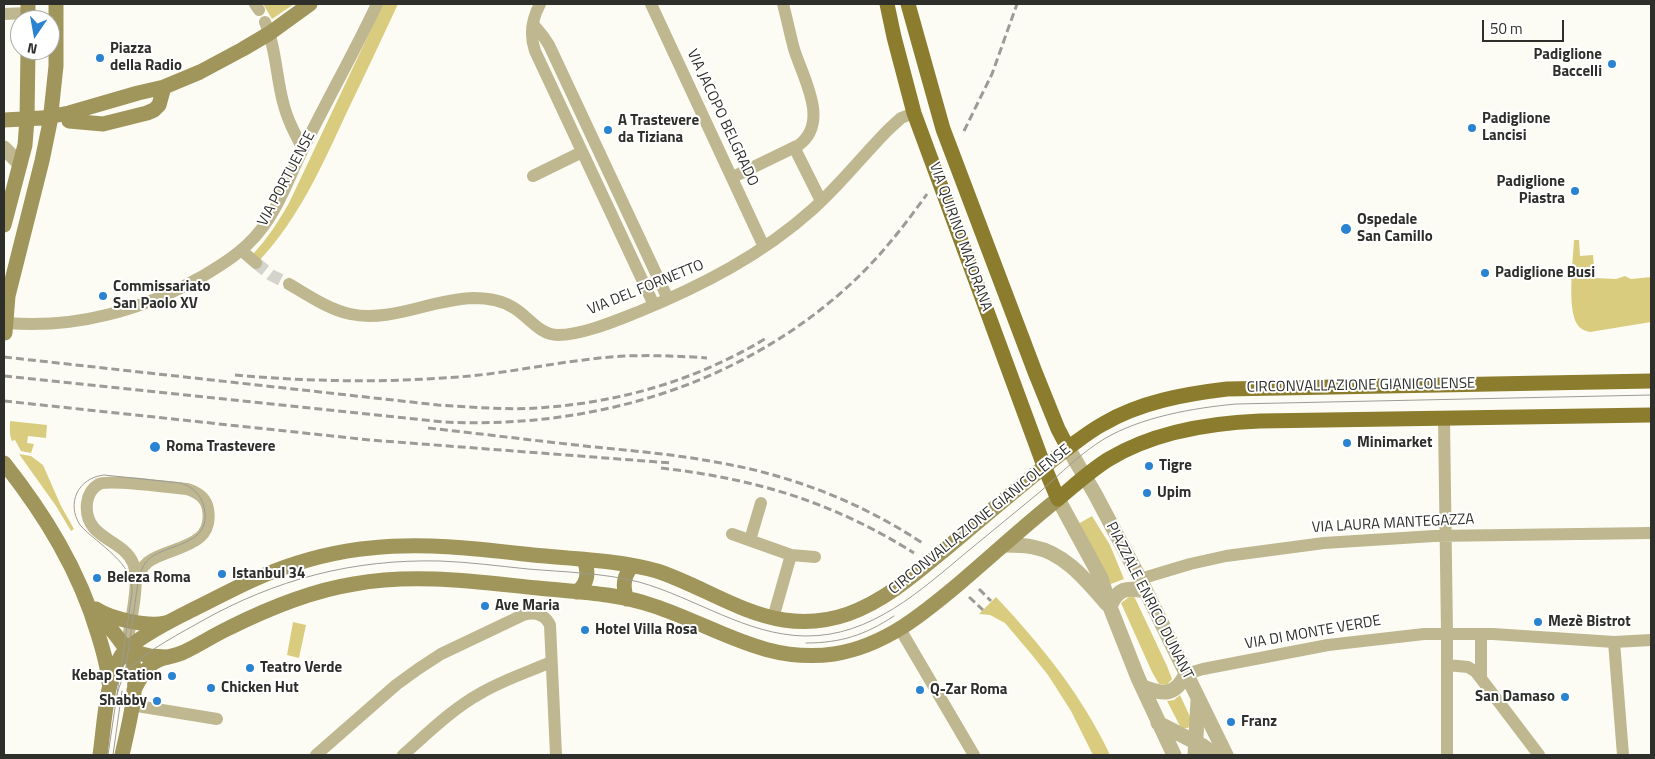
<!DOCTYPE html>
<meta charset="utf-8">
<style>
body{margin:0}
#map{position:relative;width:1655px;height:759px;overflow:hidden;background:#fdfcf4;font-family:"Titillium Web",sans-serif}
canvas{display:block}
.frame{position:absolute;inset:0;border:5px solid #2e2e2b;pointer-events:none}
.north{position:absolute;left:10px;top:10px;width:50px;height:50px;box-sizing:border-box;background:#fff;border:1px solid #ababaa;border-radius:50%;rotate:192deg;font-size:14px;font-weight:700;line-height:20px;text-align:center;color:#2e2e2b}
.north::after{content:'';display:block;margin:auto;width:18px;height:22px;background:#2983d1;clip-path:polygon(50% 0,100% 100%,50% 72%,0 100%)}
.scale{position:absolute;left:1482px;top:20px;width:82px;height:22px;box-sizing:border-box;border:2px solid #2e2e2b;border-top:0;padding-left:6px;font-size:15px;line-height:18px;white-space:nowrap;color:#2e2e2b;-webkit-text-stroke:4px #fff;paint-order:stroke}
</style>
<div id="map">
<canvas width="1655" height="759"></canvas>
<div class="frame"></div>
<div class="north">N</div>
<div class="scale">50 m</div>
</div>
<script>
const context = document.querySelector('canvas').getContext('2d');
context.lineJoin = 'round';
function paint(path, color) { context.fillStyle = color; context.fill(path, 'evenodd'); }
function stroke(path, color, width, dash) { context.strokeStyle = color; context.lineWidth = width; context.lineCap = dash ? 'butt' : 'round'; context.setLineDash(dash || []); context.stroke(path); }
function label(font, color, halo, rows, align = 'center') {
  context.font = font + ' "Titillium Web",sans-serif'; context.lineWidth = 4; context.setLineDash([]); context.textBaseline = 'middle'; context.strokeStyle = halo; context.fillStyle = color; for (const [text, x, y, turn = 0] of rows) {
    context.save(); context.translate(x, y); context.rotate((+turn || 0) * Math.PI / 180); context.textAlign = isNaN(turn) ? turn : align; if (halo) context.strokeText(text, 0, 0); context.fillText(text, 0, 0); context.restore();
  }
}
paint(new Path2D(`
 M263,4H294L272,19Z
 M383,4H398C381,40 364,77 346,114C322,166 299,218 259,261L253,254C268,238 278,222 289,203Z
 M1574,240H1579L1580,256L1593,255L1595,278L1616,279L1625,276L1631,279L1651,277V322L1590,332C1585,331 1580,329 1577,324C1567,308 1573,260 1574,240Z
 M10,421L47,425L46,438L28,436L27,443L34,444L31,453L21,451L15,440L12,441C9,434 10,428 10,421Z
 M19,454L31,456L43,465L61,506L74,529L71,531L56,506Z
 M1092,516L1110,545L1124,579L1111,584L1078,524Z
 M1134,596L1167,666L1172,679L1167,685L1159,684L1152,672L1121,603L1129,597Z
 M996,597C1041,645 1082,695 1110,755H1093L1071,711L1048,675L1032,655L1005,623L990,615L979,614Z
 M293,622L306,625L299,658L287,655Z
 M1180,695L1192,721L1188,728H1181L1167,701L1174,700Z`), '#dacc7f');
stroke(new Path2D(`
 M256,263L271,275L289,284`), '#d4d3cc', 12, [12, 6]);
stroke(new Path2D(`
 M255,4L259,10
 M540,4C532,19 529,34 535,51L654,305
 M651,4L764,247
 M4,14L28,13
 M265,22C276,47 276,76 283,102C287,119 295,134 303,149
 M533,24L543,36L549,45L668,299
 M794,147L821,201
 M533,176L582,152
 M733,177L799,145C830,122 803,78 794,49C790,34 787,19 783,4
 M241,250L256,263
 M289,284C308,295 328,309 350,314C391,323 432,299 473,298C487,298 502,300 514,308C528,316 539,335 558,335C582,335 615,321 638,312C701,286 762,255 813,209C841,184 863,155 889,129L901,118L914,113
 M7,323C75,329 144,310 203,276C223,264 244,251 259,232C279,208 289,177 303,149C327,100 354,53 377,4
 M1444,419L1447,633V755
 M732,534L791,555L815,557
 M750,540L761,503
 M1140,579L1190,564L1226,556L1324,543L1434,536L1651,533
 M773,618L791,555
 M900,629L974,755
 M1614,642L1623,755
 M126,650C129,628 141,582 133,563C126,546 105,541 94,528C88,521 86,512 87,503C88,495 92,488 99,484C112,479 170,488 187,489C197,492 206,497 208,509C215,549 169,546 148,562C141,568 138,575 136,582
 M1447,665L1468,667L1476,672L1539,755
 M1186,674L1203,669L1328,645L1424,634H1493L1614,642L1651,640
 M1481,677V634
 M131,705L217,719
 M316,755L396,685L418,669L441,654L523,615C534,612 544,613 550,625L556,755
 M403,755C428,733 452,709 481,693C503,680 528,672 551,662`), '#beb790', 12);
stroke(new Path2D(`
 M4,148L20,164
 M1068,448L1095,494L1140,579L1226,755
 M1058,499L1101,578L1110,607L1138,678L1174,755
 M1005,545C1014,545 1024,545 1033,547C1065,553 1086,580 1107,604
 M1110,607C1117,588 1127,587 1146,591
 M1143,687C1164,695 1175,696 1186,674
 M1158,723L1203,746L1215,755
 M1195,755L1198,700`), '#beb790', 15);
stroke(new Path2D(`
 M28,20V4
 M4,120L42,118L69,113L138,93L164,87L200,72L243,49L270,33L310,4
 M69,121L103,124L147,113L154,110L159,105L164,87
 M4,225L25,145L27,119L28,50
 M5,333L8,296L42,161L50,122L56,66V4
 M4,463C45,515 79,570 98,634C103,650 108,666 109,683
 M577,592C588,584 589,572 584,560
 M627,599C622,587 624,575 632,566
 M96,609C111,619 148,627 165,623
 M95,610C107,625 124,642 132,660C141,680 127,732 122,755
 M126,650L150,656L166,657
 M134,690C141,676 148,662 164,658C171,656 178,655 184,652C199,645 214,635 229,628C269,608 310,591 354,584C415,573 477,582 538,588C576,592 617,593 654,606C715,626 765,664 834,654C885,646 923,614 961,582C994,554 1025,525 1058,499
 M100,755C104,728 106,678 121,656C131,640 176,618 194,609C219,597 245,582 272,572C303,560 338,551 371,548C425,542 480,549 533,555C574,559 617,560 657,571C700,585 739,613 784,620C805,623 828,621 848,614C884,601 913,576 942,552C984,517 1025,481 1068,448`), '#a0955a', 15);
stroke(new Path2D(`
 M887,4L894,37L914,113L1044,466L1058,499C1075,485 1091,470 1109,459C1154,432 1209,423 1260,421L1651,415
 M908,4L943,129L1035,372L1058,429L1068,448C1079,440 1090,431 1103,424C1140,402 1185,394 1227,389L1651,381`), '#8b7d2d', 15);
stroke(new Path2D(`
 M806,643C841,643 865,635 894,616
 M116,699C118,691 120,683 124,676C136,656 179,634 200,622C276,579 353,559 440,561C469,562 498,566 528,569C564,572 604,573 639,582C696,598 746,635 805,636C871,637 921,590 968,551C992,531 1017,511 1041,491C1061,473 1081,453 1104,439C1141,417 1193,408 1236,404L1651,395
 M108,755L132,593C134,562 99,546 80,525C66,503 78,478 104,475L181,483C193,487 201,495 204,507C213,545 170,543 150,558C142,565 140,573 138,582L125,674
 M113,755L122,691`), '#9c9b96', 1);
stroke(new Path2D(`
 M964,131L992,74L1017,4
 M4,357L438,405C471,407 504,410 537,408C619,403 698,380 768,337
 M235,375C313,382 391,383 470,376C521,371 572,359 624,356C652,355 679,356 707,358
 M4,376L444,422C588,429 733,388 843,291C876,262 902,229 927,194
 M4,401L370,440L671,463
 M428,428C483,434 538,441 594,447C636,451 679,455 721,463C794,476 862,503 924,544
 M661,468C756,479 833,502 914,553
 M979,589L991,601
 M969,597L983,610`), '#9c9b96', 3, [8, 4]);
for (const [x, y, r, color] of [
 [100,58,5,"#2983d1"],
 [1612,64,5,"#2983d1"],
 [1472,128,5,"#2983d1"],
 [608,130,5,"#2983d1"],
 [1575,191,5,"#2983d1"],
 [1346,229,6,"#2983d1"],
 [1485,273,5,"#2983d1"],
 [103,296,5,"#2983d1"],
 [1347,443,5,"#2983d1"],
 [155,447,6,"#2983d1"],
 [1149,466,5,"#2983d1"],
 [1147,493,5,"#2983d1"],
 [222,574,5,"#2983d1"],
 [97,578,5,"#2983d1"],
 [485,606,5,"#2983d1"],
 [1538,622,5,"#2983d1"],
 [585,630,5,"#2983d1"],
 [250,668,5,"#2983d1"],
 [172,676,5,"#2983d1"],
 [211,688,5,"#2983d1"],
 [920,690,5,"#2983d1"],
 [1565,697,5,"#2983d1"],
 [157,701,5,"#2983d1"],
 [1231,722,5,"#2983d1"]
]) { const dot = new Path2D(); dot.arc(x, y, r, 0, 2 * Math.PI); context.fillStyle = color; context.fill(dot); stroke(dot, '#fff', 2); }
label('bold 15px', '#2e2e2b', '#fff', [
 ["Piazza",110,49],
 ["della Radio",110,66],
 ["Padiglione",1602,55,"right"],
 ["Baccelli",1602,72,"right"],
 ["Padiglione",1482,119],
 ["Lancisi",1482,136],
 ["A Trastevere",618,121],
 ["da Tiziana",618,138],
 ["Padiglione",1565,182,"right"],
 ["Piastra",1565,199,"right"],
 ["Ospedale",1357,220],
 ["San Camillo",1357,237],
 ["Padiglione Busi",1495,273],
 ["Commissariato",113,287],
 ["San Paolo XV",113,304],
 ["Minimarket",1357,443],
 ["Roma Trastevere",166,447],
 ["Tigre",1159,466],
 ["Upim",1157,493],
 ["Istanbul 34",232,574],
 ["Beleza Roma",107,578],
 ["Ave Maria",495,606],
 ["Mezè Bistrot",1548,622],
 ["Hotel Villa Rosa",595,630],
 ["Teatro Verde",260,668],
 ["Kebap Station",162,676,"right"],
 ["Chicken Hut",221,688],
 ["Q-Zar Roma",930,690],
 ["San Damaso",1555,697,"right"],
 ["Shabby",147,701,"right"],
 ["Franz",1241,722]
], 'left');
label('15px', '#2e2e2b', '#fff', [
 ["VIA JACOPO BELGRADO",722,118,65],
 ["VIA PORTUENSE",287,179,-62],
 ["VIA QUIRINO MAJORANA",960,237,70],
 ["VIA DEL FORNETTO",646,288,-22],
 ["CIRCONVALLAZIONE GIANICOLENSE",1361,386,-1],
 ["CIRCONVALLAZIONE GIANICOLENSE",980,520,-39],
 ["VIA LAURA MANTEGAZZA",1393,524,-3],
 ["PIAZZALE ENRICO DUNANT",1149,601,63],
 ["VIA DI MONTE VERDE",1313,633,-10]
]);
</script>
